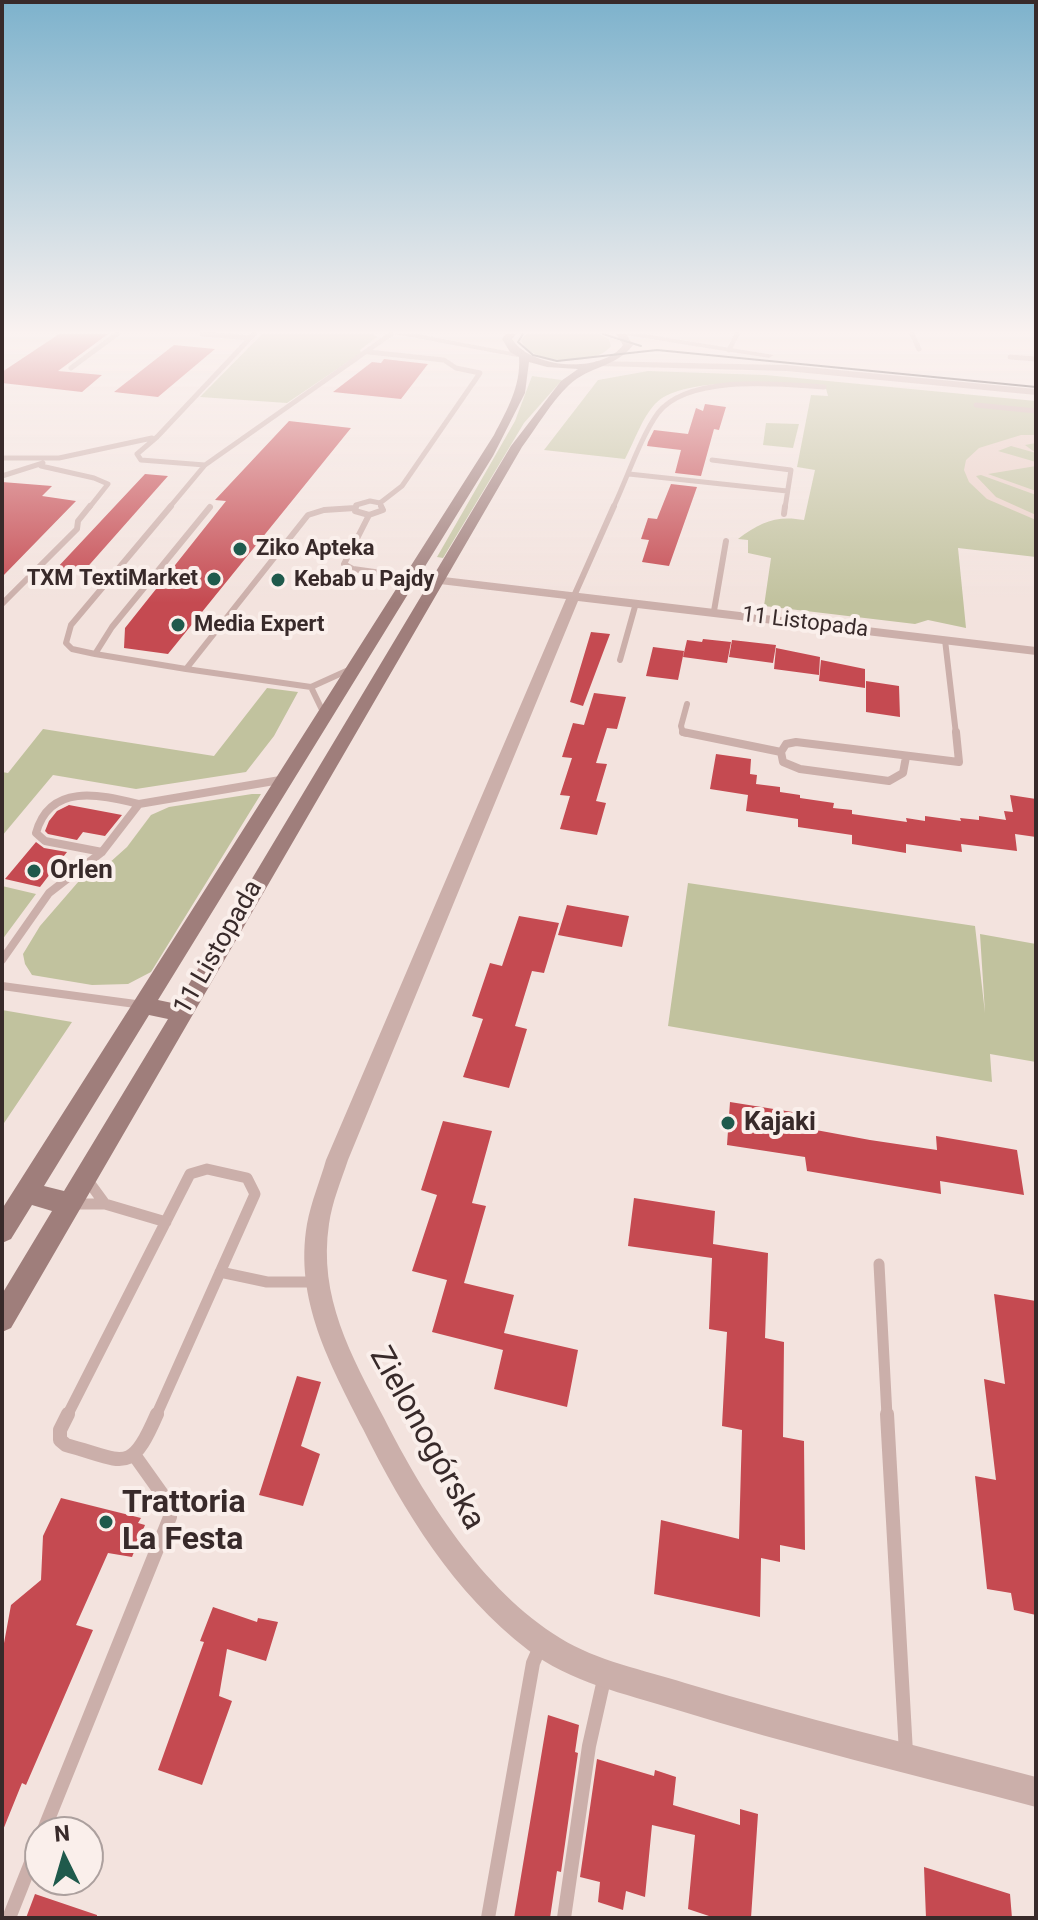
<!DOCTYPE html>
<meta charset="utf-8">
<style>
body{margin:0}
#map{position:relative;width:1038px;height:1920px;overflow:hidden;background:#f3e3de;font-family:Roboto,sans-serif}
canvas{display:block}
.frame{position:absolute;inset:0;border:4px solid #382a2a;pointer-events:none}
.north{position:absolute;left:24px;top:1816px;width:80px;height:80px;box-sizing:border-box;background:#faefeb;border:2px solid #aca09e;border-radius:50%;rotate:355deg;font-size:22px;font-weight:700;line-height:32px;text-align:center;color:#382a2a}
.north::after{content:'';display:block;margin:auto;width:28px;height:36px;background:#1f5a4c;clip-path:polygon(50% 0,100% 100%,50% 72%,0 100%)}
</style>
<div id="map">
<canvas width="1038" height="1920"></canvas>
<div class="frame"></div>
<div class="north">N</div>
</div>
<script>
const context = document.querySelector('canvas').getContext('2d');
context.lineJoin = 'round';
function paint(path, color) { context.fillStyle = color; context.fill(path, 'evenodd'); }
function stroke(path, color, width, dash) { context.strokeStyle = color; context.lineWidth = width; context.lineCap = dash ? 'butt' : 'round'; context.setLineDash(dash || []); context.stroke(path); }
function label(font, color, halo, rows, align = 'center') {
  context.font = font + ' Roboto,sans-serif'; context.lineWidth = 8; context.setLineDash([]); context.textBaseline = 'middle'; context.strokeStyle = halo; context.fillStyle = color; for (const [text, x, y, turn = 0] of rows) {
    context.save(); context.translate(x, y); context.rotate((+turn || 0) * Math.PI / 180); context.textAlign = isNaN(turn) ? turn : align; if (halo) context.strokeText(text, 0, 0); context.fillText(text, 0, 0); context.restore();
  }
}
paint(new Path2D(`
 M262,334H373L377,337L360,350L361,353L287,403L200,397Z
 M526,334H599L609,339L611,346C597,366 529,366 521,340Z
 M648,371L766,375L1036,401V557L958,548L966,628L928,620L915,624L764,606L771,558L748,553V540L738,539C760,522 777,515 804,520L815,470L797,467L811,395L828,396L825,385C787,383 681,375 655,404C642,418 634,442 625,459L544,450L598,380Z
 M532,376L562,380L524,423L443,558L437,557L515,421Z
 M766,423L799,424L793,448L763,445Z
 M267,688L298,692L274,736L246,772L136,789L53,775L2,836V772L8,773L43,729L214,756Z
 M252,794H261L151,972L128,984L92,985L32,975L25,964L23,954L40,926L79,881L98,873L127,847L151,815L169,807Z
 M688,883L975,926L985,1013L980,934L1036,944V1062L990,1054L992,1082L668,1026Z
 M2,886L36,894L2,940Z
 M2,1010L72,1022L2,1126Z`), '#c1c29e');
paint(new Path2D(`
 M1021,435H1036V443L1025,445L1036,453L1011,446L998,451L1036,462V466L988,474L1036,491V495L981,475L976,476L996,497L1036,515V520L987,499L969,482L964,470L966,460L979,448Z`), '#eacfc6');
paint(new Path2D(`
 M59,334H108L58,371L102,375L82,392L2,383V372Z
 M174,345L215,349L158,397L114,392Z
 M384,359L428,364L401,399L333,392L372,362L381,363Z
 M705,404L726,407L719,430L714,429L701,476L675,473L681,450L647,446L648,442L654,430L688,434L696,408L703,411Z
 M289,421L351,428L168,654L124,648L125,628L226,501L215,500Z
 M145,474L168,476L83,572L56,569Z
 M2,482L52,486L42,496L76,501L2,577Z
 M671,484L697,487L669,566L642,562L649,540L641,539L648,518L657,519Z
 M591,632L610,634L583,706L570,702Z
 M703,639L731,642L727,663L683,657L687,640L702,642Z
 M732,640L776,645L773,663L729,657Z
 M653,647L684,651L678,680L646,676Z
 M776,648L820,657L819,675L774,669Z
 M821,660L865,669V688L819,681Z
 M866,681L899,686L900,717L866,712Z
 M594,693L626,697L617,729L607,728L596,763L607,764L596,801L606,803L597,835L560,829L570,796L560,795L572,758L562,757L573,723L584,725Z
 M716,754L751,759L750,774L757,775L756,784L780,787V792L800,795V798L834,803L833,808L852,810V814L907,822L906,818L925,821V816L961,821L960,818L979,820V816L1006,820L1004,811L1013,812L1010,795L1036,799V837L1015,834L1017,851L961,844L962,852L906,844V853L852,844V835L798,827V819L746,811L748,795L710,789Z
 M69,805L122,815L105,836L83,832L77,840L48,834L45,831L49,821L57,811Z
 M36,842L44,848L67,852L40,887L5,879Z
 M567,905L629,916L622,947L558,935Z
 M519,916L559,923L544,973L532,971L515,1026L527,1029L509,1088L463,1077L483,1019L472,1016L490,963L502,966Z
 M730,1102L805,1114V1128L870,1140L937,1150L936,1136L1017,1150L1024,1195L940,1181L941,1194L807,1171L805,1157L727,1145Z
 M443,1121L492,1131L472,1203L486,1206L464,1283L514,1295L504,1333L578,1350L567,1407L494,1389L503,1350L432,1332L447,1280L412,1271L437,1195L421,1190Z
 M634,1198L715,1211L713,1244L768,1253L765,1338L784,1342L783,1437L804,1441L805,1550L780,1545V1562L761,1558L760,1617L654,1594L661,1520L739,1539L742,1430L722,1426L727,1332L709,1329L712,1258L628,1246Z
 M994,1294L1036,1301V1615L1014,1610L1011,1593L987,1589L975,1476L996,1480L984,1379L1005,1384Z
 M297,1376L321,1382L301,1446L320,1454L303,1506L259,1495Z
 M61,1498L141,1518L138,1523L145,1525L132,1557L108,1553L76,1625L93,1630L26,1785L22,1783L3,1830L2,1654L11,1605L41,1580L43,1536Z
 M213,1607L257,1622L258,1618L278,1622L266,1661L227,1649L219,1696L232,1701L202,1785L158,1770L204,1642L200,1641Z
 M548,1715L579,1725L575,1752L578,1753L561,1872L557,1871L550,1918H514Z
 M597,1759L654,1776L655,1770L676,1777L673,1805L740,1825V1809L758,1814L751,1918H715L688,1909L695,1835L652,1825L645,1897L626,1891L623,1910L598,1902L600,1882L580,1877Z
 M924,1867L1010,1894L1012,1918H926Z
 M35,1894L97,1915V1918H26Z`), '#c54a51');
stroke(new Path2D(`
 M202,334L250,338
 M912,334L919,349
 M729,350L737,334
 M368,352L444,360L456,368L480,373L402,486L380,503
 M1010,357L1036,359
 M71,368L117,334
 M976,405L1036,411
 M2,458H59L152,438
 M712,460L791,470L785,508
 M205,465L141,460L137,454L157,437L254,334
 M41,466L94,478L108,484L89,508
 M629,474L787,491
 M2,476L43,463
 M169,508L205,465L391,334
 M356,508V505L370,501L380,503L382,508
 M613,508C626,481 641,436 658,413C688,374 780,384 824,387`), '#cbafaa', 5);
stroke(new Path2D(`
 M356,506L355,511L369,515L383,510L381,506
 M210,507L112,627L95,654L186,669L308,515L324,510L355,508
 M784,514L785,506
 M369,515L344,564L353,569L410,577
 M574,596L614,506
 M2,604L77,529L78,521L90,506
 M714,611L726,541
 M945,640L956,734
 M95,654L72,649L66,643L71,625L171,506
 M620,660L636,603
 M186,669L311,687L353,668
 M311,687L325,716
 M687,704L681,726L683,733L688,734`), '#cbafaa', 6);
stroke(new Path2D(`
 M683,732L781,752
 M906,757L903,773L889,781L800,769L783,762L781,752L786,744L796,742L959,762L956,732
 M102,852L45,841L36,833C50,782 101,795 139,804
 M2,960L49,893L102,852L139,804L286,779
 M2,986L143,1005`), '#cbafaa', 8);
stroke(new Path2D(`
 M86,1178L105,1204
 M72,1204H105L166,1222
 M879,1264L887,1416
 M220,1272L267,1282H315
 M67,1416L190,1174L207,1169L247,1178L255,1194L156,1416`), '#cbafaa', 11);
stroke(new Path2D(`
 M68,1414L60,1430V1440L66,1445C125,1461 130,1476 157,1414
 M887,1414L906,1753
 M43,1832L170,1517L167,1501L135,1456
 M9,1918L40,1840
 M488,1918L533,1663L540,1647
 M564,1918L589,1746L605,1675`), '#cbafaa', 14);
paint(new Path2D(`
 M410,573L1036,647V655L578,601L348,1160C341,1181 332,1202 329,1224C318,1297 351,1355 384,1418C424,1497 482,1590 560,1638C597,1661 644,1670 685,1683C801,1718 919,1746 1036,1777V1807C915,1775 793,1746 674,1709C626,1694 569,1682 528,1650C454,1593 404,1512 363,1429C330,1364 294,1300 307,1224C311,1202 320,1181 326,1160L566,599L406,580V574Z`), '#cbafaa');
paint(new Path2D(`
 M395,334H417L522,354L517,357Z
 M619,334H644L774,355L769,358Z
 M595,361L786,365L1036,389V395L786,371L599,366Z`), '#cbafaa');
paint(new Path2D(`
 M506,334H516L512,339C531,369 602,374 623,345L616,334H626L633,345C617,367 589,366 569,385C551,402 537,427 522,447L11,1328L2,1332V1294L52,1211L32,1205L11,1239L2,1243V1209L494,435C507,410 521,386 519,357L510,352L502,339ZM529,362L547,367L578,369L561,381L511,446L177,1004L158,1000L493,456L525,393ZM149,1015L168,1019L64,1191L44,1186Z`), '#9f7e7b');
stroke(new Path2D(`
 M523,334L518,342L533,355L557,361L657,350L1036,387
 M603,334L641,346`), '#382a2a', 2);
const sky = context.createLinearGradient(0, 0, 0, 603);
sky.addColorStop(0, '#7db2cc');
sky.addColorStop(0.55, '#faf2f0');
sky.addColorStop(1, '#faf2f000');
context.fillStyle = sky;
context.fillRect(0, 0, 1038, 603);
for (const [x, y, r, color] of [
 [240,549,8,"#1f5a4c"],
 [214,579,8,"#1f5a4c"],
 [278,580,8,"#1f5a4c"],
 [178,625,8,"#1f5a4c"],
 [34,871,8,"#1f5a4c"],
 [728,1123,8,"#1f5a4c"],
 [106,1522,8,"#1f5a4c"]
]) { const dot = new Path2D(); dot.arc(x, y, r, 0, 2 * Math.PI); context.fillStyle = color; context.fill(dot); stroke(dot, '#faefeb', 3); }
label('bold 22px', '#382a2a', '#faefeb', [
 ["Ziko Apteka",256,549],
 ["TXM TextiMarket",198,579,"right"],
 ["Kebab u Pajdy",294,580],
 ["Media Expert",194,625]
], 'left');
label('22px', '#382a2a', '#faefeb', [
 ["11 Listopada",805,623,7]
]);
label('bold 26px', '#382a2a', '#faefeb', [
 ["Orlen",50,871],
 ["Kajaki",744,1123]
], 'left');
label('26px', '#382a2a', '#faefeb', [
 ["11 Listopada",219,948,-60]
]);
label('32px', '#382a2a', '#faefeb', [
 ["Zielonogórska",426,1439,61]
]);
label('bold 32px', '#382a2a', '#faefeb', [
 ["Trattoria",122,1504],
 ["La Festa",122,1541]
], 'left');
</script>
